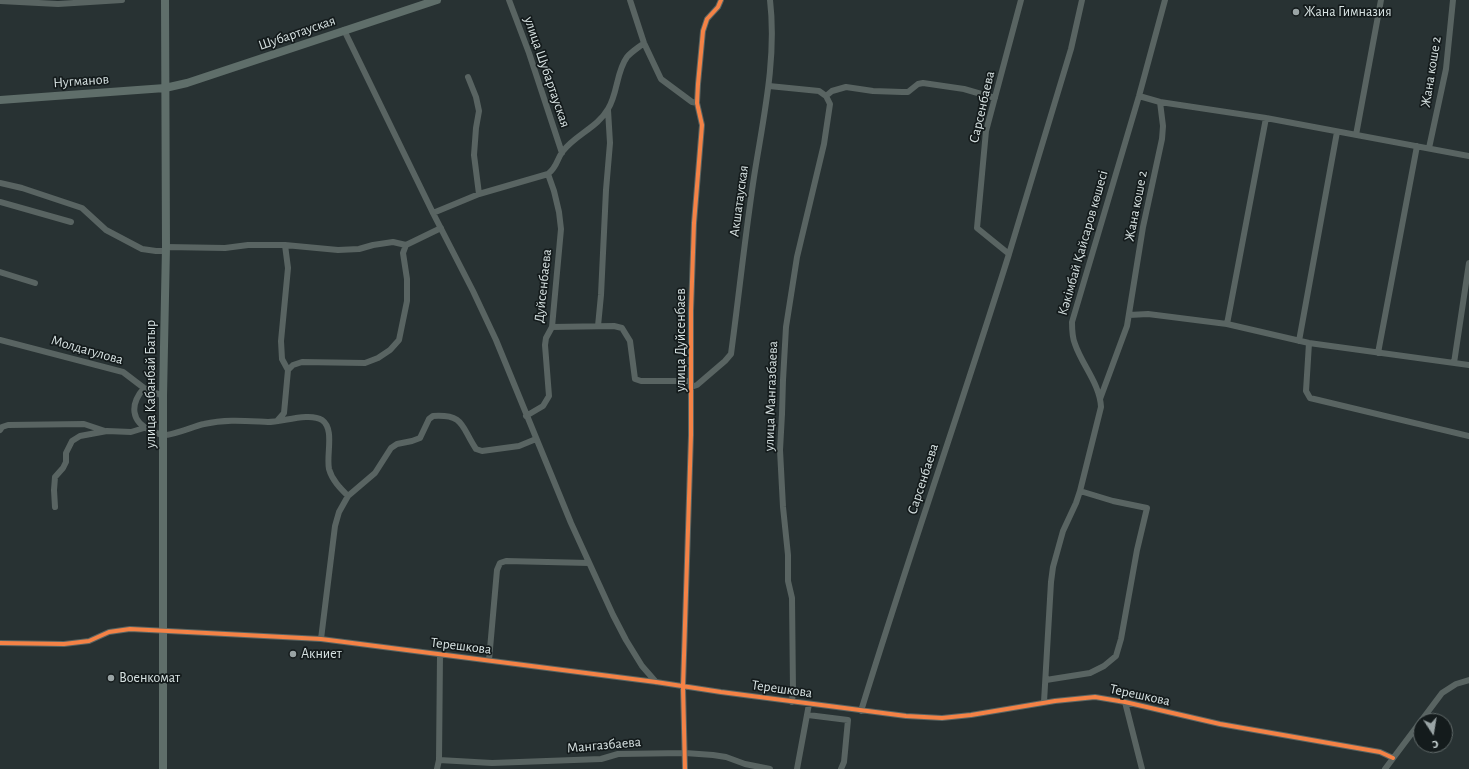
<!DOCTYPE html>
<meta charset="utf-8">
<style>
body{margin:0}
#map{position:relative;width:1469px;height:769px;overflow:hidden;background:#283233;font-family:"Alegreya Sans",sans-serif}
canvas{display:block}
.north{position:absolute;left:1413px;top:713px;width:40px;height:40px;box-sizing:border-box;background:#141b1c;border:1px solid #626b6b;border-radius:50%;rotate:168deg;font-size:11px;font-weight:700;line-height:16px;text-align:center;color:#d7e2e2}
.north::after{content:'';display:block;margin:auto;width:14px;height:18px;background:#9aa4a5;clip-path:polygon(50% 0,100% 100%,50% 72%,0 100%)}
</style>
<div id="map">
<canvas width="1469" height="769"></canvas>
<div class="north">С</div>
</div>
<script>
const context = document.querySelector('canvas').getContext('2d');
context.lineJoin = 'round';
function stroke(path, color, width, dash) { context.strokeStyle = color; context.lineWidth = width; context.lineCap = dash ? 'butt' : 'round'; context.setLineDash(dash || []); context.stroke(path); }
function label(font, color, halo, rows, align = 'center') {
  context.font = font + ' "Alegreya Sans",sans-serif'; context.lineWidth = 3.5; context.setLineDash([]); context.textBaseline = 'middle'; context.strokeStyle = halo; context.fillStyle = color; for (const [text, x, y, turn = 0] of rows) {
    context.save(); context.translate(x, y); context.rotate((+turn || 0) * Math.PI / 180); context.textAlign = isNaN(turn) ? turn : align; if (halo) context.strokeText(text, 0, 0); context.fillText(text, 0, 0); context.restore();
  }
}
stroke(new Path2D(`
 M509,0L529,53L562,153
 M630,0L644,43L661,79L692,102L697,103
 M0,1L58,4L122,0
 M344,30L433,213L473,291L496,340L571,523L613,615L626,640L642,666L656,682
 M468,77L476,97L479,111L476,128L474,155L479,194
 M769,86L819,91L826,96L832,91L846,87L873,91L902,92H908L918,84L923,83L964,89L995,98
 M1139,96L1160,102L1266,118L1469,156
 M1356,135L1381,0
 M1429,148L1446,69L1453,0
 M0,183L22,188L82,208L106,230L142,249L156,251H166
 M0,202L71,222
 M433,213L479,194L548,174C558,166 556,160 563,151C575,135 598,127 608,109C618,93 616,72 627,57C631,52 639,47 644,43
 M285,245L288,268L281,341L282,359L288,370
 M166,247L225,248L248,245H285L338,250L359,249L373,245L393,242L406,245
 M1009,254L1071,49L1082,0
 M0,272L35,283
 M1129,315L1148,314L1227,324L1309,343L1469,365
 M1227,324L1266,118
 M598,326L601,295L606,190L610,143L608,110
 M552,327L614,326L622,328L630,341L635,379L641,381H691
 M0,340L123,372L144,388L163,396
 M1299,341L1337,132
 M1309,343L1306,391L1310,398L1469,436
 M1378,353L1417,146
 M1454,363L1469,263
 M691,387L697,385L725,361L731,354C739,295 745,236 754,177C763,119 777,59 770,0
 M144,388C130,404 130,422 152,431C155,432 160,435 163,435C172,436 194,426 204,424C226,419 246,421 268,422C282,422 310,412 322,420C335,429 326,455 329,469C332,480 340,488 348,496
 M1100,399L1127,326L1143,227L1162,139L1163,126L1160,102
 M526,416L543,406L549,396L545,345L546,338L552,327L561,229L559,212L554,191L548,174
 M277,421L284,413L288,370L293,365L302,362L365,363L378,358L390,350L399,340L407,301V279L403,253L406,245L441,228
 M0,430L2,427L8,425L84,424L105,431
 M55,507L54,490L55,477L63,468L66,462V453L72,441L80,436L107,431L131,432L144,428
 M321,639L335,526L339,512L348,496L375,473L391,448L397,444L412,441L420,438L429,419L433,416C465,414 461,427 476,449L482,451L519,446L536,439
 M0,643L64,644L89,641L109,632L130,629L321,639L656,682L721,692L906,716L942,718L971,715L1055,701L1095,697L1125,702L1220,724L1380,752L1393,758
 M489,660L497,570L500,563L506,561L589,563
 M1046,680L1090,673L1104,666L1116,656L1121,639L1137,550L1147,508L1113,501L1080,491
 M792,702L793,691L792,598L788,581V555L783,507L780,450L782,414L783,380L786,327L797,257L824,144L830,104L826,96
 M1044,702L1051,582L1053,567L1063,531L1076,503L1080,491L1101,407C1100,384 1082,365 1075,344C1072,337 1072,329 1072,322L1139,96L1165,0
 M1125,702L1142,769
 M861,711C908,558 961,407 1009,254L977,228L986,131L1021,0
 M808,715L848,720L844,762L841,769
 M439,760L492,763L601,759L618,754L685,753L713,755L726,757L745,764L770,769
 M437,769L439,760L440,655
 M685,769L683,687L691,435V311L694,223L702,125L697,103L698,84L703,31L707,19L718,7L721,0
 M797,769L809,704
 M1385,769L1442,693L1456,684L1469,680`), '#596462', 6);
stroke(new Path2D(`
 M0,100L165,88L187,83L437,0
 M163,769V396L166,247L165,0`), '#5f6e6a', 8);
stroke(new Path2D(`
 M0,643L64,644L89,641L109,632L130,629L321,639L656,682L721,692L906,716L942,718L971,715L1055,701L1095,697L1125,702L1220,724L1380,752L1393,758
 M685,769L683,687L691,435V311L694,223L702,125L697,103L698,84L703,31L707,19L718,7L721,0`), '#f48246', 4);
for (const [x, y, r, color] of [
 [1296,12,4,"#9aa4a5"],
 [293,654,4,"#9aa4a5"],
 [111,678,4,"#9aa4a5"]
]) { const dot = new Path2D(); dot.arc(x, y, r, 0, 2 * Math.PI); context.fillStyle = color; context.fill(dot); stroke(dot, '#141b1c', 1.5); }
label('14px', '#d7e2e2', '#141b1c', [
 ["Жана Гимназия",1304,12],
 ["Акниет",301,654],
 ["Военкомат",119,678]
], 'left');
label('14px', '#d7e2e2', '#141b1c', [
 ["Шубартауская",297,33,-19],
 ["улица Шубартауская",547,72,71],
 ["Жана коше 2",1431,72,-81],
 ["Нугманов",81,81,-4],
 ["Сарсенбаева",982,107,-77],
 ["Акшатауская",739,201,-82],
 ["Жана коше 2",1136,206,-79],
 ["Кәкімбай Қайсаров көшесі",1083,243,-74],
 ["Дуйсенбаева",543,286,-84],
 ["улица Дуйсенбаев",681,340,-90],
 ["Молдагулова",87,350,16],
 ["улица Кабанбай Батыр",151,384,-90],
 ["улица Мангазбаева",771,396,-88],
 ["Сарсенбаева",923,479,-72],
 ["Терешкова",461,646,7],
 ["Терешкова",782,689,8],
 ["Терешкова",1140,695,12],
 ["Мангазбаева",604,745,-5]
]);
</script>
